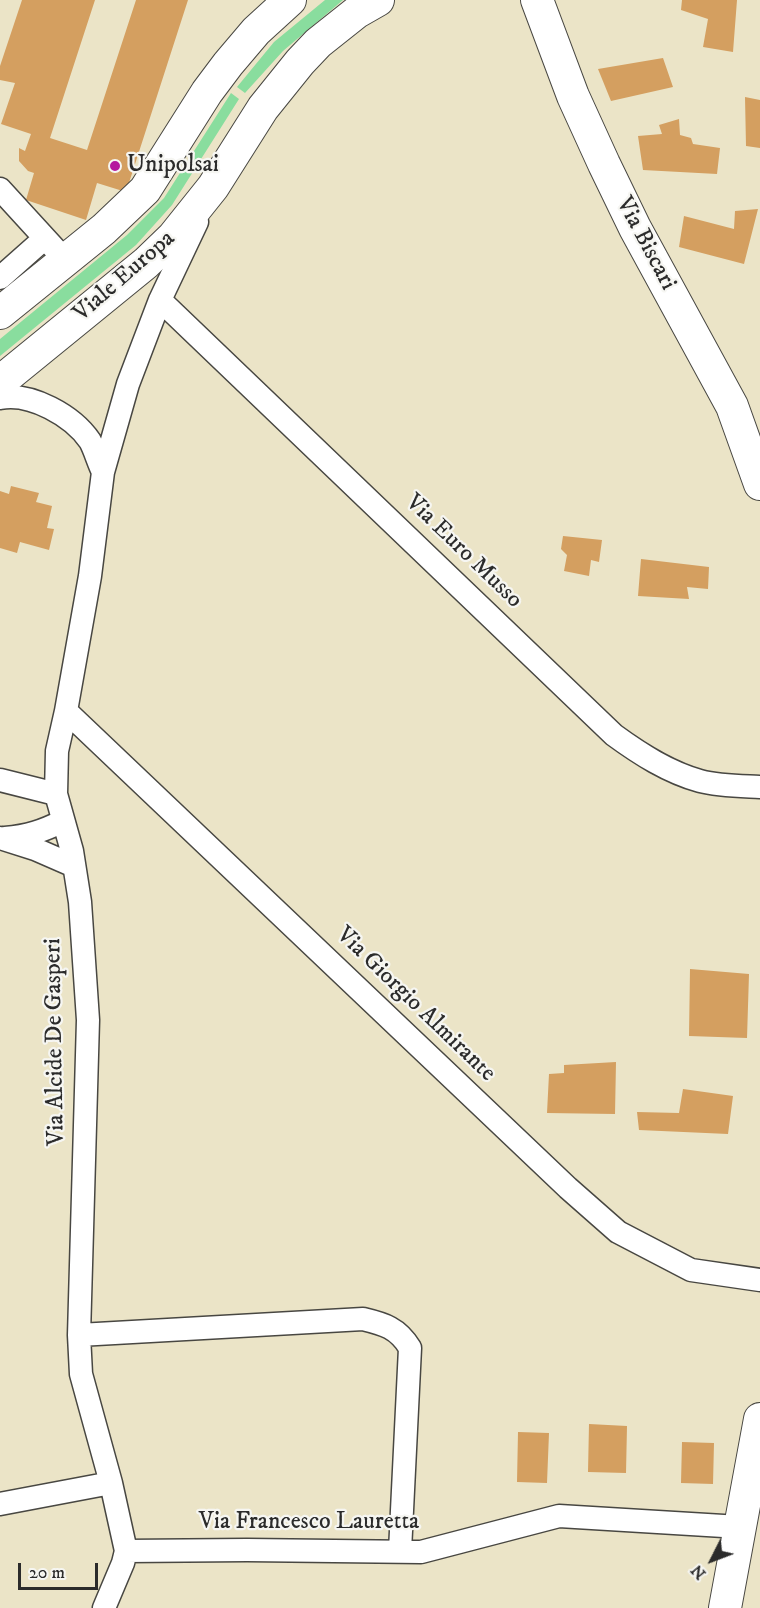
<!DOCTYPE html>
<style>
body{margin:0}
#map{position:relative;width:760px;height:1608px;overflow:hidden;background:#ebe4c7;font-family:"IM FELL DW Pica",serif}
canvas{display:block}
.north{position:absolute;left:682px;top:1530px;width:60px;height:60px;-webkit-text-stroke:4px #f6f6f2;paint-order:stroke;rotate:228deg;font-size:16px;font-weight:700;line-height:24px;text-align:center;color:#2b2b2b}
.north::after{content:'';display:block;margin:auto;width:21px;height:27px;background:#2b2b2b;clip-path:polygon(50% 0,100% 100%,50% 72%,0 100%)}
.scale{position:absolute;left:18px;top:1563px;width:80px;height:27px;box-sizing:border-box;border:3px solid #2b2b2b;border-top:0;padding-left:8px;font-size:18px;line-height:21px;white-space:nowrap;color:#2b2b2b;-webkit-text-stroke:4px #f6f6f2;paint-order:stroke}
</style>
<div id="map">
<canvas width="760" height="1608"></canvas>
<div class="north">N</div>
<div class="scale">20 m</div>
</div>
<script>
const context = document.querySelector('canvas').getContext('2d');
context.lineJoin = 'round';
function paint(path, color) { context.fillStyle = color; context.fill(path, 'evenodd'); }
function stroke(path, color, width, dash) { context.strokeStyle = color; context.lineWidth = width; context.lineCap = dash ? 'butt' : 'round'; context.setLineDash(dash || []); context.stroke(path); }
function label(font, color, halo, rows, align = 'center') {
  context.font = font + ' "IM FELL DW Pica",serif'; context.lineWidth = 4.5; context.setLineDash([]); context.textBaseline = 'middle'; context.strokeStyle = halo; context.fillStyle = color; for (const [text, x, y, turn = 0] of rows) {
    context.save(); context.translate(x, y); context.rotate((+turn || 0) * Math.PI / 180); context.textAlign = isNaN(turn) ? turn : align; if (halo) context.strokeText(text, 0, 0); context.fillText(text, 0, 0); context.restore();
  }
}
paint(new Path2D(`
 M325,0H343L283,51L245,93L237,87L274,42Z
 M231,93L239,99L172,205L136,245L0,356V339L127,235L164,198Z`), '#89dd9e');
paint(new Path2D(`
 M22,0H95L50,138L87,150L136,0H188L126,192L97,183L86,220L26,200L34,173L28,171L19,161V148L25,151L31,134L1,124L15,83L0,80V66Z
 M682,0H737L733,52L703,47L708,19L681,10Z
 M663,58L673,87L611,101L598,69Z
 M745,97L760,100V148L746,146Z
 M679,119L680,135L691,138L693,144L720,148L717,174L643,170L638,136L662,134L659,125Z
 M758,209L744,264L679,247L684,216L734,229L735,211Z
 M11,486L39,493L36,502L52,506L47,528L54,529L49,550L20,542L17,553L0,548V491L9,494Z
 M563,536L602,540L599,562L591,560L589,576L564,571L567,555L561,549Z
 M641,559L709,567L708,589L687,587L689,599L638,596Z
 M690,969L749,974L747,1038L689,1036Z
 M616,1062L615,1114L547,1113L549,1074L564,1073V1065Z
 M683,1089L733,1096L728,1134L639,1130L637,1112L679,1113Z
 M589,1424L627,1426L626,1473L588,1472Z
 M518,1432L549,1433L547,1483L517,1482Z
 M682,1442L714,1443L713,1484L681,1483Z`), '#d49f60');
const street = new Path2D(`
 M0,189L65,260
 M0,278L45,238
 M160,300L614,735C640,754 668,772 700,781C719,786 740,786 760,787
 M0,398C31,392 73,416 90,441C95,450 98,462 103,472
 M66,711L568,1188L618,1232L691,1270L760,1280
 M0,780L56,794
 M0,838L35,849L74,866
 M5,838C28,836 43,831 63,821
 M79,1335L363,1319C384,1324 398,1328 410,1348L400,1551
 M0,1504L111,1483
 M126,1551L247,1550L421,1552L559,1516L740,1527
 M104,1608L123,1563L126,1551L111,1483L81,1374L79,1335L88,1020L80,902L72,851L56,794L57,751L66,711L90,576L103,472L128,384L160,300L197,222`);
const secondary = new Path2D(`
 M537,0L573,96L604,164L635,228L732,406L760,484
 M0,313L104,229L145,190L207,92L228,64L256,31L290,0
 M0,382L146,263L173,237L213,187L263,108L300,62L318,43L357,12L378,0
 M725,1608L760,1419`);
stroke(street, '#484742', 25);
stroke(secondary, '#484742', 34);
stroke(street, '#fff', 22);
stroke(secondary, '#fff', 32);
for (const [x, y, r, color] of [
 [115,166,6,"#b5179e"]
]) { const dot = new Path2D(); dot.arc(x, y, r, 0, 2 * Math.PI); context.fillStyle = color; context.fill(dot); stroke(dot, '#f6f6f2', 2); }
label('24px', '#2b2b2b', '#f6f6f2', [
 ["Unipolsai",127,166]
], 'left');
label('24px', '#2b2b2b', '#f6f6f2', [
 ["Via Biscari",645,244,62],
 ["Viale Europa",125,277,-41],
 ["Via Euro Musso",463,552,44],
 ["Via Giorgio Almirante",415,1005,44],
 ["Via Alcide De Gasperi",56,1042,-91],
 ["Via Francesco Lauretta",309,1523]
]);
</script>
